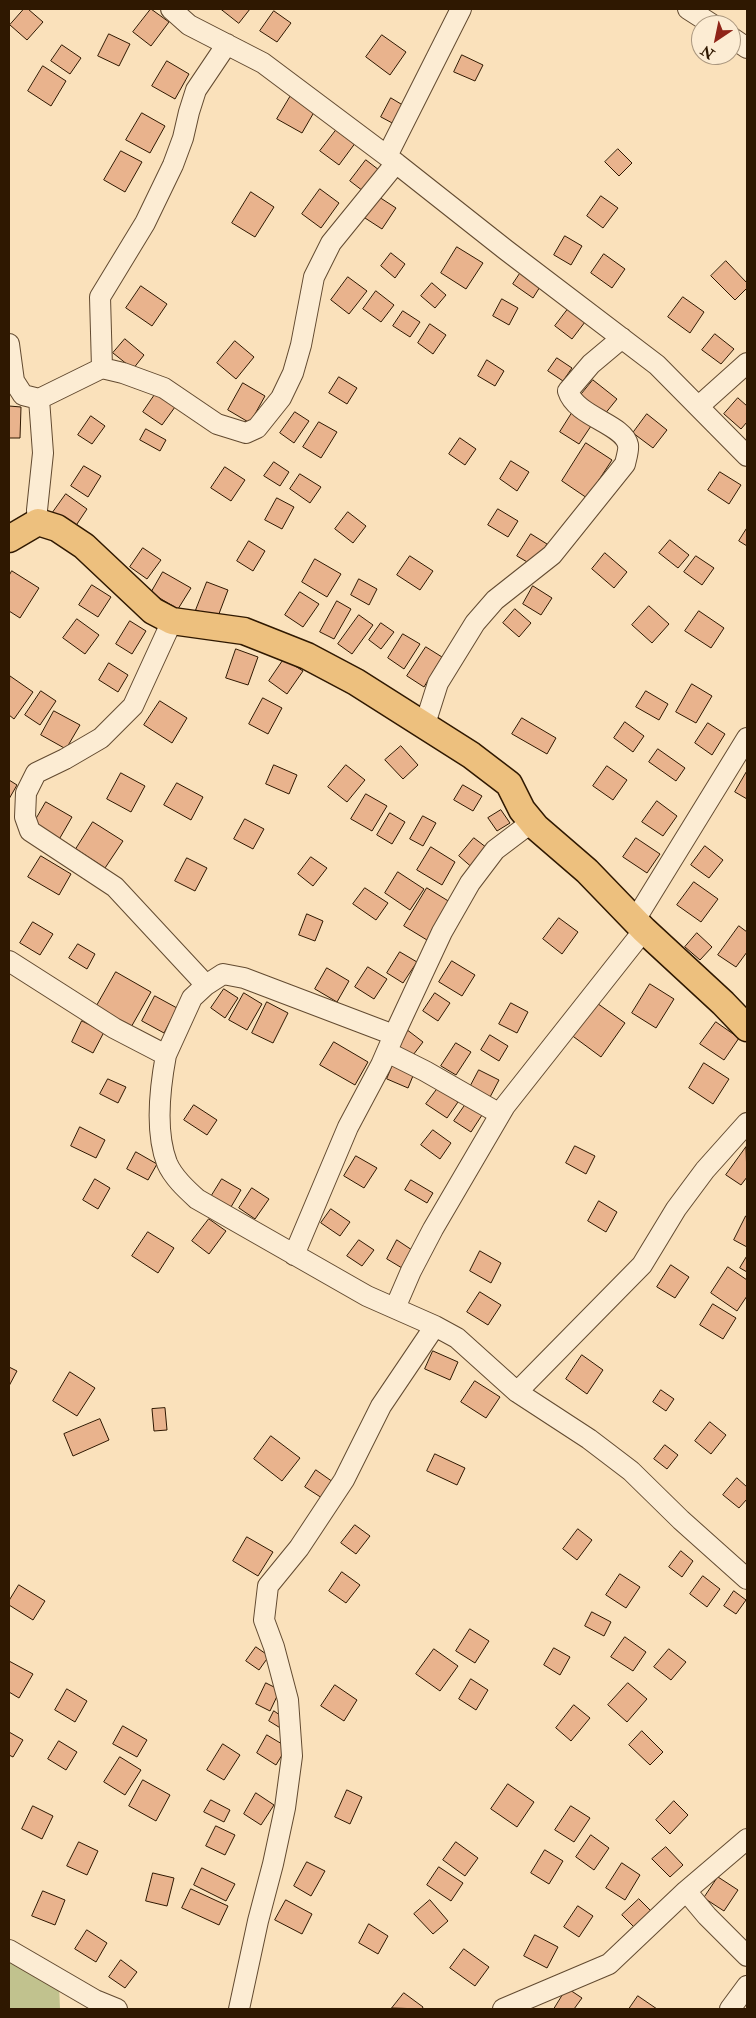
<!DOCTYPE html>
<style>
body{margin:0}
#map{position:relative;width:756px;height:2018px;overflow:hidden;background:#fae1bb;font-family:"IM FELL Double Pica",serif}
canvas{display:block}
.frame{position:absolute;inset:0;border:10px solid #2f1801;pointer-events:none}
.north{position:absolute;left:691px;top:15px;width:50px;height:50px;box-sizing:border-box;background:#fcecd3;border:1px solid #aa977f;border-radius:50%;rotate:214deg;font-size:14px;font-weight:700;line-height:20px;text-align:center;color:#2f1801}
.north::after{content:'';display:block;margin:auto;width:18px;height:22px;background:#8f2418;clip-path:polygon(50% 0,100% 100%,50% 72%,0 100%)}
</style>
<div id="map">
<canvas width="756" height="2018"></canvas>
<div class="frame"></div>
<div class="north">N</div>
</div>
<script>
const context = document.querySelector('canvas').getContext('2d');
context.lineJoin = 'round';
function paint(path, color) { context.fillStyle = color; context.fill(path, 'evenodd'); }
function stroke(path, color, width, dash) { context.strokeStyle = color; context.lineWidth = width; context.lineCap = dash ? 'butt' : 'round'; context.setLineDash(dash || []); context.stroke(path); }
paint(new Path2D(`
 M9,1957L59,1985L60,2009H9Z`), '#c1c28e');
const building = new Path2D(`
 M24,9H28L43,22L27,40L10,25Z
 M151,9L169,22L151,46L133,32Z
 M221,9H250L239,23Z
 M274,11L291,23L277,42L260,31Z
 M109,34L130,44L119,66L98,56Z
 M382,35L406,52L390,75L366,57Z
 M62,45L81,58L70,74L51,61Z
 M462,55L483,65L475,81L454,72Z
 M167,61L189,74L175,99L152,86Z
 M43,66L66,81L51,106L28,91Z
 M293,92L317,107L302,133L277,119Z
 M391,98L406,107L396,125L381,117Z
 M142,113L165,126L150,153L126,140Z
 M337,129L356,142L339,165L320,151Z
 M618,149L632,163L619,176L605,162Z
 M121,151L142,162L125,192L104,180Z
 M366,160L379,170L363,191L350,181Z
 M320,189L339,203L321,228L302,214Z
 M251,192L274,207L255,237L232,223Z
 M601,196L618,208L603,228L587,216Z
 M379,197L396,208L382,229L365,218Z
 M565,236L582,246L571,265L554,255Z
 M457,247L483,263L466,289L441,273Z
 M391,253L405,264L395,278L381,266Z
 M604,254L625,269L612,288L591,273Z
 M726,261L747,283V288L735,300L711,276Z
 M523,269L543,282L533,298L513,284Z
 M348,277L367,291L349,314L331,300Z
 M432,283L446,295L435,308L421,296Z
 M141,286L167,304L152,326L126,308Z
 M376,291L394,305L381,322L363,309Z
 M683,297L704,312L690,333L668,317Z
 M502,299L518,308L509,325L493,316Z
 M568,309L585,322L572,339L555,326Z
 M403,311L420,322L410,337L393,326Z
 M430,324L446,335L433,354L418,343Z
 M715,334L734,349L721,364L702,350Z
 M125,339L144,355L133,369L113,353Z
 M235,341L254,357L236,379L217,363Z
 M557,358L572,368L563,381L548,371Z
 M487,360L504,371L495,386L478,376Z
 M339,377L357,388L347,404L329,393Z
 M593,380L617,399L604,415L580,396Z
 M243,383L265,396L250,423L228,410Z
 M156,393L175,407L162,425L143,412Z
 M738,398L747,406V422L741,429L724,414Z
 M9,406L21,407L20,438H9Z
 M295,412L309,421L294,443L280,433Z
 M572,413L591,426L579,444L560,432Z
 M647,414L667,430L653,448L633,433Z
 M91,416L105,426L92,444L78,435Z
 M319,422L337,432L321,458L303,447Z
 M146,429L166,440L160,451L140,440Z
 M460,438L476,449L465,465L449,454Z
 M586,443L612,460L587,498L562,481Z
 M511,461L529,472L517,491L500,479Z
 M274,462L289,472L280,486L264,476Z
 M84,466L101,476L88,497L71,486Z
 M225,467L245,480L231,501L211,488Z
 M720,472L741,485L729,504L708,490Z
 M300,474L321,487L310,503L290,489Z
 M66,494L87,509L73,530L51,515Z
 M277,498L294,507L282,529L265,520Z
 M498,509L518,521L508,537L488,525Z
 M348,512L366,526L353,543L335,529Z
 M747,528V546L739,541Z
 M531,534L547,544L534,566L517,556Z
 M670,540L689,555L678,568L659,553Z
 M249,541L265,551L253,571L237,561Z
 M143,548L161,560L147,579L130,567Z
 M605,553L627,572L614,588L592,569Z
 M410,556L433,571L420,590L397,575Z
 M696,556L714,568L702,585L684,572Z
 M315,559L341,574L327,597L302,582Z
 M12,571L39,588L20,618L9,611V576Z
 M163,572L191,588L178,609L151,593Z
 M359,579L377,589L369,605L351,595Z
 M207,582L228,590L217,619L196,610Z
 M92,585L111,597L98,617L79,605Z
 M533,586L552,598L541,615L523,604Z
 M300,592L319,604L303,627L285,615Z
 M337,601L351,609L334,639L320,632Z
 M649,606L669,624L652,643L632,625Z
 M515,609L531,623L519,637L503,623Z
 M699,611L724,628L711,648L685,631Z
 M359,615L373,625L352,654L338,644Z
 M77,619L99,635L85,654L63,638Z
 M130,621L146,631L132,654L116,644Z
 M381,623L394,632L381,649L369,640Z
 M403,634L420,644L404,669L388,658Z
 M426,647L442,657L424,687L407,676Z
 M236,649L258,657L248,685L226,678Z
 M284,659L303,671L287,694L269,681Z
 M109,663L128,675L118,692L99,680Z
 M10,676L33,692L14,719L9,715Z
 M692,684L712,696L696,723L676,712Z
 M41,691L56,701L40,725L25,715Z
 M646,691L668,704L659,720L636,707Z
 M263,698L282,708L268,734L249,724Z
 M160,701L187,718L172,743L144,725Z
 M54,711L80,725L66,749L41,735Z
 M522,718L556,738L547,754L512,734Z
 M625,722L644,736L633,752L614,738Z
 M708,723L725,734L712,755L695,743Z
 M401,746L418,765L403,779L385,760Z
 M658,749L685,768L676,781L649,762Z
 M274,765L297,775L289,794L266,784Z
 M346,765L365,780L347,802L328,787Z
 M607,766L627,780L613,800L593,786Z
 M747,771V799L735,792Z
 M121,773L145,786L131,812L107,799Z
 M9,780L17,785L9,799Z
 M177,783L203,797L191,820L164,805Z
 M463,785L482,796L473,811L454,800Z
 M366,794L387,806L372,831L351,819Z
 M657,801L677,816L663,836L642,822Z
 M46,802L72,817L57,843L31,828Z
 M501,810L510,823L497,831L488,818Z
 M390,813L405,822L392,844L377,835Z
 M423,816L436,823L423,846L410,839Z
 M245,819L264,829L253,849L234,839Z
 M93,822L123,841L105,868L76,849Z
 M474,838L491,851L475,870L459,856Z
 M636,838L660,854L647,873L623,857Z
 M705,846L723,860L709,878L691,865Z
 M431,847L455,862L442,885L417,870Z
 M41,856L71,874L59,895L28,877Z
 M311,857L327,868L313,886L298,874Z
 M187,858L207,868L195,891L175,881Z
 M398,872L424,889L410,910L385,893Z
 M694,882L718,899L701,922L677,905Z
 M365,888L388,903L376,920L353,904Z
 M427,888L450,902L427,940L404,926Z
 M307,914L323,921L315,941L299,935Z
 M559,918L578,932L562,954L543,939Z
 M33,922L53,934L40,955L20,943Z
 M739,926L747,932V952L736,967L718,955Z
 M697,933L712,947L700,960L685,947Z
 M78,944L95,954L87,969L69,958Z
 M400,952L417,962L403,983L387,973Z
 M452,961L475,975L462,996L439,982Z
 M368,967L387,979L374,999L355,987Z
 M327,968L349,981L337,1002L315,989Z
 M116,972L151,992L130,1029L95,1009Z
 M650,984L674,999L656,1028L632,1013Z
 M224,989L238,998L225,1018L211,1008Z
 M244,993L262,1004L247,1030L229,1020Z
 M435,993L450,1003L438,1021L423,1011Z
 M155,996L177,1008L164,1033L142,1021Z
 M594,1001L625,1023L601,1057L570,1034Z
 M267,1002L288,1013L273,1043L252,1033Z
 M511,1003L528,1012L517,1033L499,1024Z
 M82,1021L104,1032L93,1053L72,1042Z
 M716,1022L739,1038L724,1060L700,1044Z
 M406,1029L423,1042L410,1059L393,1046Z
 M490,1035L508,1046L499,1061L481,1050Z
 M334,1042L368,1062L355,1085L320,1065Z
 M456,1043L471,1052L456,1075L441,1066Z
 M394,1062L415,1071L408,1088L387,1079Z
 M704,1063L729,1079L713,1104L689,1088Z
 M479,1070L499,1080L489,1099L469,1089Z
 M108,1079L126,1087L118,1103L100,1094Z
 M438,1088L458,1102L447,1118L426,1104Z
 M468,1101L484,1112L471,1132L454,1121Z
 M194,1105L217,1120L207,1135L184,1120Z
 M80,1127L105,1140L96,1158L71,1146Z
 M433,1130L451,1143L440,1159L421,1145Z
 M575,1146L595,1156L586,1174L566,1163Z
 M746,1147L747,1177L741,1185L726,1175Z
 M136,1152L157,1164L148,1180L127,1169Z
 M356,1156L377,1168L364,1188L344,1176Z
 M95,1179L110,1188L98,1209L83,1200Z
 M222,1179L241,1190L228,1212L209,1200Z
 M411,1180L433,1193L427,1203L405,1190Z
 M252,1188L269,1199L255,1219L239,1208Z
 M599,1201L617,1212L606,1232L588,1221Z
 M331,1209L350,1222L340,1236L321,1223Z
 M746,1216H747V1247L734,1240Z
 M209,1219L226,1231L209,1254L192,1241Z
 M148,1232L174,1248L158,1273L132,1256Z
 M359,1240L374,1250L362,1266L347,1256Z
 M397,1240L412,1250L402,1268L387,1259Z
 M480,1251L501,1263L491,1283L470,1271Z
 M747,1256V1272L740,1268Z
 M671,1265L689,1277L675,1298L657,1287Z
 M728,1267L747,1280V1296L737,1311L711,1293Z
 M480,1292L501,1305L488,1325L467,1312Z
 M713,1304L736,1318L723,1339L700,1325Z
 M433,1351L458,1362L450,1380L425,1369Z
 M582,1355L603,1370L587,1394L566,1379Z
 M9,1367L17,1371L9,1386Z
 M70,1372L95,1388L77,1416L53,1401Z
 M475,1381L500,1397L486,1418L461,1402Z
 M661,1390L674,1399L666,1411L653,1402Z
 M165,1408L167,1430L154,1431L152,1409Z
 M100,1419L109,1440L73,1456L64,1434Z
 M710,1422L726,1435L711,1454L695,1441Z
 M271,1436L300,1458L282,1481L254,1459Z
 M665,1445L678,1455L667,1469L654,1459Z
 M435,1454L465,1468L457,1485L427,1471Z
 M316,1470L333,1482L322,1498L305,1487Z
 M737,1478L747,1487V1499L739,1508L723,1495Z
 M355,1525L370,1536L356,1554L341,1543Z
 M578,1529L592,1540L577,1560L563,1549Z
 M247,1537L273,1552L258,1576L233,1561Z
 M681,1551L693,1561L682,1577L669,1567Z
 M342,1572L360,1585L346,1603L329,1591Z
 M620,1574L640,1587L626,1608L606,1595Z
 M703,1576L720,1589L707,1607L690,1594Z
 M19,1585L45,1601L33,1620L9,1605V1601Z
 M734,1591L746,1600L736,1614L724,1606Z
 M592,1612L611,1622L604,1636L585,1626Z
 M470,1629L489,1641L475,1663L456,1651Z
 M625,1637L646,1652L633,1671L611,1657Z
 M256,1647L269,1656L259,1670L246,1661Z
 M554,1648L570,1657L560,1675L544,1665Z
 M434,1649L458,1666L440,1691L416,1674Z
 M669,1649L686,1662L671,1680L654,1667Z
 M9,1661L33,1674L19,1698L9,1692Z
 M471,1679L488,1690L476,1710L459,1699Z
 M266,1683L280,1690L270,1711L256,1704Z
 M628,1683L647,1699L627,1722L608,1705Z
 M335,1685L357,1700L344,1721L321,1706Z
 M67,1689L87,1701L75,1722L55,1710Z
 M574,1705L590,1718L571,1741L556,1728Z
 M274,1711L287,1720L282,1729L269,1721Z
 M123,1726L147,1740L137,1757L113,1744Z
 M642,1731L663,1752L650,1765L629,1745Z
 M9,1732L23,1740L13,1757L9,1755Z
 M267,1735L287,1747L276,1765L257,1753Z
 M59,1741L77,1752L66,1770L48,1759Z
 M223,1744L240,1755L224,1780L207,1770Z
 M120,1757L141,1770L125,1795L104,1782Z
 M143,1780L170,1795L156,1821L129,1806Z
 M508,1784L534,1802L517,1827L491,1809Z
 M347,1790L362,1797L350,1824L335,1817Z
 M256,1793L274,1805L261,1825L244,1814Z
 M211,1800L230,1810L224,1822L204,1812Z
 M674,1801L688,1815L670,1834L656,1820Z
 M33,1806L53,1816L42,1839L22,1829Z
 M571,1806L590,1818L574,1842L555,1830Z
 M216,1826L235,1835L225,1855L206,1846Z
 M591,1835L609,1848L594,1870L576,1857Z
 M79,1842L98,1851L87,1875L67,1866Z
 M456,1842L478,1858L465,1876L443,1860Z
 M666,1847L683,1865L670,1877L652,1859Z
 M545,1850L563,1861L549,1884L531,1873Z
 M307,1862L325,1871L311,1896L294,1886Z
 M622,1863L640,1875L625,1900L606,1888Z
 M439,1867L463,1883L451,1901L427,1885Z
 M202,1868L235,1884L226,1901L194,1885Z
 M153,1873L174,1878L167,1906L146,1901Z
 M718,1877L738,1890L724,1911L704,1898Z
 M191,1889L228,1906L219,1925L182,1908Z
 M43,1891L65,1900L55,1925L32,1916Z
 M639,1899L652,1912L636,1929L622,1915Z
 M286,1900L312,1914L302,1934L275,1920Z
 M430,1900L448,1921L433,1934L414,1914Z
 M578,1906L593,1916L579,1937L564,1927Z
 M369,1924L388,1936L378,1954L359,1943Z
 M87,1930L107,1943L96,1962L75,1949Z
 M535,1935L558,1947L547,1968L524,1956Z
 M464,1949L489,1967L475,1986L450,1968Z
 M121,1960L137,1972L125,1988L109,1977Z
 M567,1988L582,1998L574,2009H554Z
 M404,1993L423,2007L422,2009L392,2008Z
 M638,1996L657,2009H629Z`);
paint(building, '#e9b38d');
stroke(building, '#2f1801', 1);
const minor = new Path2D(`
 M171,9L189,25L263,63L387,156L461,9
 M688,9L713,25
 M731,37L747,48
 M387,156L506,250L657,365L747,456
 M9,344L14,381L23,395L39,399
 M102,368L123,373L164,388L217,424L246,433L257,428L281,398L293,373L301,345L314,277L331,243L396,163
 M699,406L747,363
 M38,522L37,510L43,453L39,399L102,368L100,297L145,223L173,165L183,138L189,112L196,90L227,44
 M172,621L133,706L101,738L65,759L36,773L26,793L25,817L30,831L115,887L206,985
 M425,724L438,683L475,623L495,600L552,555L625,464C626,459 629,450 628,445C624,424 576,417 568,391L591,364L622,338
 M635,920L747,738
 M9,961L114,1028L166,1055C160,1087 155,1132 167,1163C173,1177 186,1189 197,1199L367,1296L435,1326L457,1338L517,1392L589,1439L631,1471L681,1520L747,1579
 M387,1052L425,1071L500,1114
 M166,1055L192,998L206,985L223,974L244,978L394,1035L442,932L470,883L495,850L532,822
 M294,1255L348,1127L381,1065L394,1035
 M395,1308L411,1271L433,1229L505,1106L644,930
 M517,1392L642,1265L676,1209L705,1170L747,1123
 M686,1891L747,1839
 M9,1950L95,2000L117,2009
 M239,2009L258,1921L273,1864L285,1808L292,1756L288,1700L274,1647L264,1620L268,1586L299,1548L344,1480L381,1406L435,1326
 M503,2009L609,1964L686,1891L707,1916L747,1956
 M730,2009L747,1986`);
const major = new Path2D(`
 M9,539L38,522L57,528L84,546L153,611L172,621L244,631L307,656L356,682L471,755L509,784L522,810L536,827L587,871L644,930L723,1003L747,1028`);
stroke(minor, '#624a30', 22);
stroke(major, '#2f1801', 29);
stroke(minor, '#fcecd3', 20);
stroke(major, '#edc07e', 26);
</script>
